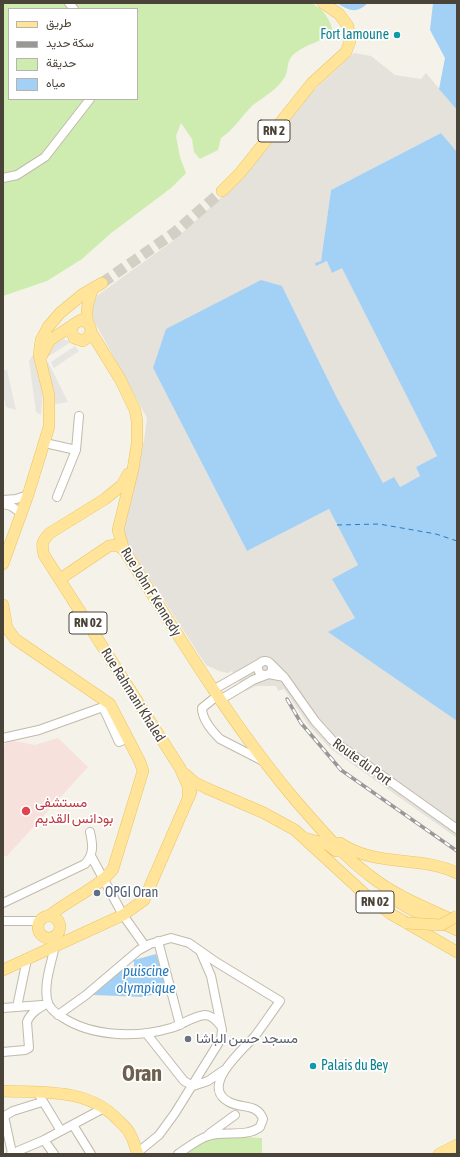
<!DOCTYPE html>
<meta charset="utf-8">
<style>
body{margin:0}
#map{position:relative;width:460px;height:1157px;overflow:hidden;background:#f5f2e9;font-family:"Asap Condensed",Vazirmatn,sans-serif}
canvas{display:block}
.frame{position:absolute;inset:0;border:4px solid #4a4337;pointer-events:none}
.legend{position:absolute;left:8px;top:8px;width:130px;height:92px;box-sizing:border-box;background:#fff;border:1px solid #b7b4af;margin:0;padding:5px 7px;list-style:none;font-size:12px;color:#4a4337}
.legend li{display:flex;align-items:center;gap:8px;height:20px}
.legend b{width:20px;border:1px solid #b7b4af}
</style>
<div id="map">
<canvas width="460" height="1157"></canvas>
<div class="frame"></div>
<ul class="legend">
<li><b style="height:5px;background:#ffe499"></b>طريق</li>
<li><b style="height:5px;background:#989898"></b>سكة حديد</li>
<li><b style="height:11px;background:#cfecb0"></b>حديقة</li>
<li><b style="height:11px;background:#a3d1f5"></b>مياه</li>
</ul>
</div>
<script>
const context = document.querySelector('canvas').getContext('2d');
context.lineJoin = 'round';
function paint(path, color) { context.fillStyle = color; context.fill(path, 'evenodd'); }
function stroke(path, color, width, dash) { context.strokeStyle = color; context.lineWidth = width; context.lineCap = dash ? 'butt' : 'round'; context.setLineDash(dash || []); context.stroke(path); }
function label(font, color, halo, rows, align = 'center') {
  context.font = font + ' "Asap Condensed",Vazirmatn,sans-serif'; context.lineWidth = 3.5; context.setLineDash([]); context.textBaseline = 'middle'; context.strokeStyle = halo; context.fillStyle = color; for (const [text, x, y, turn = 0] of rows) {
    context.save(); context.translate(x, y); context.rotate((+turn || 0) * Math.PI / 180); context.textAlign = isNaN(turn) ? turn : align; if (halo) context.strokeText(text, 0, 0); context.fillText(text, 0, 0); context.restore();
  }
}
paint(new Path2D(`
 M354,53L371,56L395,75L421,79L426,73L457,110V152L441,133L331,190L321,261L316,266L327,261L342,267L437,456L416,467L420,476L400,487L383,483L336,396L282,286L153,368L247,551L329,509L358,565L333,579L355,618L329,632L457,721V838L331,749L310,727L284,689L278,691L276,686H256L246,691L232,671L228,673L219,671L206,665L124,539L121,523L144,441L147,418L92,317L91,305L98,295L173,241L203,214L242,178L308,96Z`), '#e5e1db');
paint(new Path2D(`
 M58,738L88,767L6,857L3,854V747L9,740L35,745Z`), '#f6e1dd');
paint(new Path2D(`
 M3,3H311C324,9 329,18 333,31C322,44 300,44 290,59C287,64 288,71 285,77C277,90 265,96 253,105C241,116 236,128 221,138L218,150L200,159L194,152L192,139L181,123L176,136L180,157L186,173L171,188L110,234L82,259L47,281L3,296ZM9,9H137V99H9Z
 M244,1137L262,1138V1154H183L207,1139Z`), '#cfecb0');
paint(new Path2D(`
 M63,339L71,342L46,358L52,345Z
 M75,346L79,351L54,368L51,362Z
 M35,352L43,392L41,415L36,412L29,361Z
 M48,362L68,402L51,405L46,364Z
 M3,370H7L16,410L6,407L3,393Z`), '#e7e5e1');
paint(new Path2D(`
 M337,3H368C356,14 350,11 337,3Z
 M433,3H457V110L439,89L445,58L430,30Z
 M441,133L457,152V721L328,632L355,618L332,579L358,565L329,509L247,551L153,368L166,329L261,280L282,286L336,396L383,483L394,477L400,487L420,476L416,467L437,456L342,268L332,273L327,261L316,266L315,263L321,261L331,190Z
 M156,954L168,991L143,997L93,995V991L119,970L134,967V960Z`), '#a3d1f5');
stroke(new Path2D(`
 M337,525L379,524L436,534L457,541`), '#297bbd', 1, [5, 4]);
stroke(new Path2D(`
 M102,283L174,233L222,191`), '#d3cfc5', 11, [11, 5.5]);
const minor = new Path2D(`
 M69,3L74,9
 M3,178L17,175L45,157L90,99
 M45,443L76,450
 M57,497L76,450L79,416
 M3,500L16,499L28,495
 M3,504L11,506L21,513
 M258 668a7 7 0 1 1 14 0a7 7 0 1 1-14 0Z
 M269,674L284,677L271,664
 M284,677L315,721L332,740L457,829
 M213,690L262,662
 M217,696L202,708C202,719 213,732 220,739L263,761
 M220,700L253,680L266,675
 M3,738L39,730L103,707L119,742L128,738
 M91,856L123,915L145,946
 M3,903L85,864C94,854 93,845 90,832
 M3,921H39
 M158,941L180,1025
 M55,945C52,962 44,981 47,999C48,1007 55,1013 62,1017C92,1037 137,1038 171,1028C182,1025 193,1016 205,1015C211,1015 216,1020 220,1025
 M17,1007L27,959
 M3,1008L42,1005
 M58,1015L86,995L139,950L150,944L171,938L189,943L216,962L280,1001C272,1012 264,1024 255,1036C243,1050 199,1086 229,1102C242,1109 257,1103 263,1119L260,1127C246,1138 224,1130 208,1136C198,1139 187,1148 178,1154
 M146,1033L184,1081L193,1086L208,1081L224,1070
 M3,1052L25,1050L29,1048L27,1022C30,1013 39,1008 48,1003
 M38,1093L61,1131
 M4,1116L12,1153
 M3,1117L13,1111L42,1102
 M73,1125L91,1154
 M209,1134L235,1115
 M44,1140L54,1154
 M137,1153L159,1135L175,1113L221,1039L222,1030L211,976L201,953
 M11,1154L44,1140L104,1108`);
const major = new Path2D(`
 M222,191L240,173L312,83L346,52L350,41L348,26L339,14L323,3
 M88,323L81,320L74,324L71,330L74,338L83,341L90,335C92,329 90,327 88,323C85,312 88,301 92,291
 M91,332L120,379L135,410L137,421V444L133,469L118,530L124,550C179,636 231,724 297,802C319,827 342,855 369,875C395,896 427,908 457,922
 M42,355L50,340L73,325
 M128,474L122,485L105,499L50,533C42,541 41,544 44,555L180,768L188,786V798
 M3,564L28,495L49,427V395L39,355L41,340L48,327L60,313L83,294L102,283
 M60,579L109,546L117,545L124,550
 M3,605L7,628L15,639L110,704L140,762L143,771L113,869C101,886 67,901 49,916
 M185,774L194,782L206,788L264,813L295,830L369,898L391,914L457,952
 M304,838L327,844L336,851
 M340,843C377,868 420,855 457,873
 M392,898L412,910L457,930
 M38 927a11 11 0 1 1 22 0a11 11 0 1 1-22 0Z
 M3,970L123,915L144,900L191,792
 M3,1091C44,1093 88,1088 118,1120C122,1124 128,1129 130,1134C134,1140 135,1148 138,1154
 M439,1154L457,1145`);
stroke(minor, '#c2baab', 10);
stroke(major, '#ebc562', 12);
stroke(minor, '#fff', 8);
stroke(major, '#ffe499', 11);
const rail = new Path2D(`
 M287,699L301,723L341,770L457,851`);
stroke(rail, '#989898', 3.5);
stroke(rail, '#fff', 2, [6]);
const majorBridge = new Path2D(`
 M406,923L441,925L457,916`);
stroke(majorBridge, '#ebc562', 12, []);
stroke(majorBridge, '#ffe499', 11);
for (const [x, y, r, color] of [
 [397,35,4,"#0f9aa8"],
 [26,811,5,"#e0444e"],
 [97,893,4,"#5c6f8a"],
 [188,1039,4,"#6b7280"],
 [313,1066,4,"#0f9aa8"]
]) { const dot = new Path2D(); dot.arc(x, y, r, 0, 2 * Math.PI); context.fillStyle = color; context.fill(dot); stroke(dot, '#fff', 1.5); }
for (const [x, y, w] of [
 [274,131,32],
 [88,623,38],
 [375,902,38]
]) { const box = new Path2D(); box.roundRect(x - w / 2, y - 11, w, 22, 3); context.fillStyle = '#fff'; context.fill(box); stroke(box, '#4a4337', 1); }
label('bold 13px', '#4a4337', null, [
 ["RN 2",274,131],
 ["RN 02",88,623],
 ["RN 02",375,902]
]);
label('14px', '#0d838f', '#fff', [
 ["Fort lamoune",389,35],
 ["Palais du Bey",321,1066,"left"]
], 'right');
label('14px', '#4a4337', '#fff', [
 ["Rue John F Kennedy",151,592,58],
 ["Rue Rahmani Khaled",133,695,58],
 ["Route du Port",362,762,36]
]);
label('14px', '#be3a42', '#fff', [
 ["مستشفى",35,803],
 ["بودانس القديم",35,819]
], 'left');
label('14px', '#4e5e75', '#fff', [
 ["OPGI Oran",105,893]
], 'left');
label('14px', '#5b616d', '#fff', [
 ["مسجد حسن الباشا",196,1039]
], 'left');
label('italic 15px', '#297bbd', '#fff', [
 ["puiscine",146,971],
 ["olympique",146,988]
]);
label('bold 22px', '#6d614d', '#fff', [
 ["Oran",142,1074]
]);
</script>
